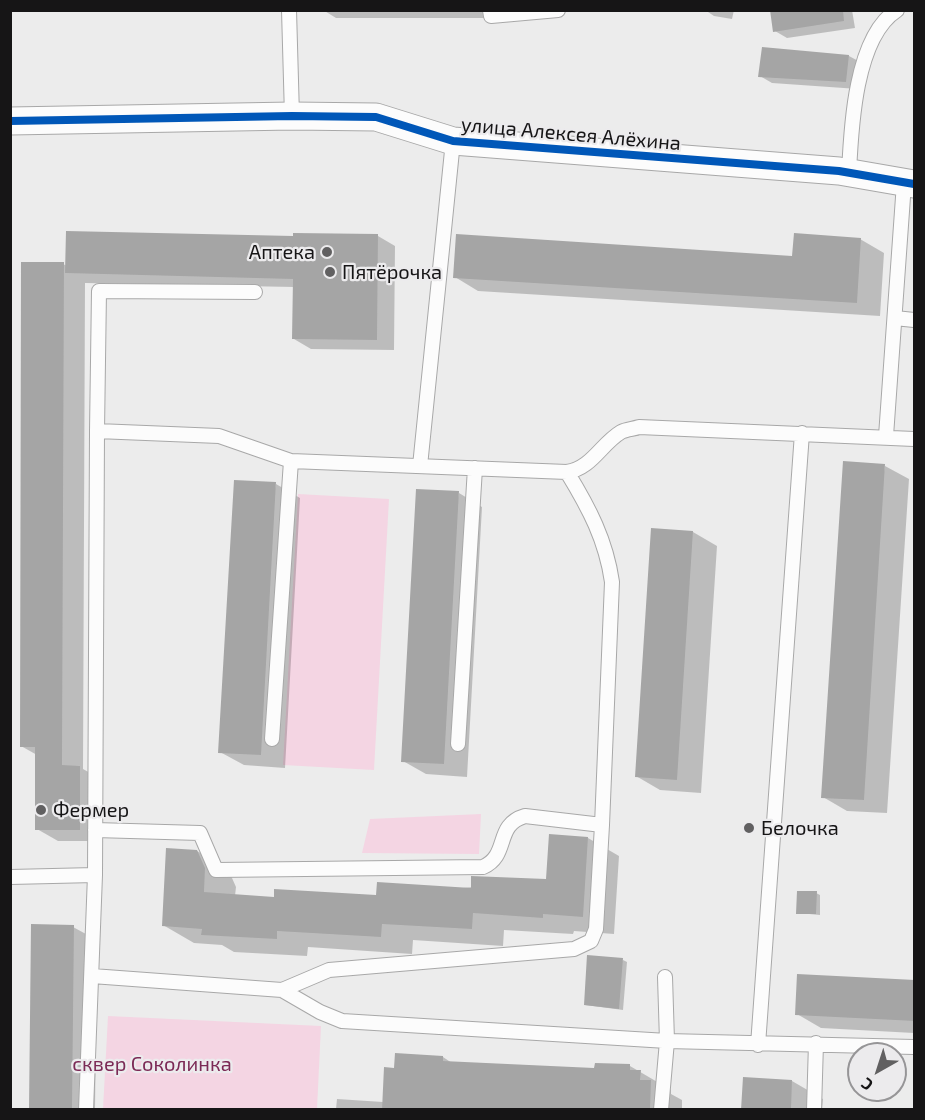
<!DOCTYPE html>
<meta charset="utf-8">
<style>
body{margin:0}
#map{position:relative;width:925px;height:1120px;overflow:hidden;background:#ececec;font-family:"Exo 2",sans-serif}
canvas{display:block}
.frame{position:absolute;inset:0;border:12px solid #161516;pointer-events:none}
.north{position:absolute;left:847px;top:1042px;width:60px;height:60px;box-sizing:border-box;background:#ecebed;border:2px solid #969597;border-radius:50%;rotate:219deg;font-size:16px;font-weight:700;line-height:24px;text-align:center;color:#161516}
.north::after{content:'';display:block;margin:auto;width:21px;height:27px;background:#616061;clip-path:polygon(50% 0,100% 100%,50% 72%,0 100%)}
</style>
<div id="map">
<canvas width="925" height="1120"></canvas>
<div class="frame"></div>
<div class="north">С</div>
</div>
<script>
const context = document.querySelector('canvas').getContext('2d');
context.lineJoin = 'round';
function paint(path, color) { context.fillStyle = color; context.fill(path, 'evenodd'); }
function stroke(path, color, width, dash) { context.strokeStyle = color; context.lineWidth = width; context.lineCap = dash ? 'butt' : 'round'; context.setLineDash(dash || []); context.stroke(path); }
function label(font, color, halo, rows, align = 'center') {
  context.font = font + ' "Exo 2",sans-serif'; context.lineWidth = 4.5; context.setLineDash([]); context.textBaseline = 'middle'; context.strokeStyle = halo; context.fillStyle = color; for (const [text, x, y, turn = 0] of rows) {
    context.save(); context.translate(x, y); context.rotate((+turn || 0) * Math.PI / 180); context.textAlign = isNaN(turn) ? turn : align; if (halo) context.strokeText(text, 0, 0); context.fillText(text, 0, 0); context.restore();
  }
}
paint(new Path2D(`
 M298,494L389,499L374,770L283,765Z
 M481,814L479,854L362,853L370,819Z
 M108,1016L321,1026L317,1109H103Z`), '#f4d5e3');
paint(new Path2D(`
 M323,10H485V18H336Z
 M705,10H734L732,19L714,16Z
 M772,10H852L855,28L787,38L775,31Z
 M849,56L862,63L858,89L772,83L760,76Z
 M378,236L395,246L394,350L311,349L294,339V287L85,283L83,769L101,779V841H58L37,829V755L21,746L63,264L67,266L295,238Z
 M860,239L884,253L880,316L478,291L455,277L793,258Z
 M885,466L909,479L887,813L847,811L823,797Z
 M276,484L300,498L285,768L244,765L220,752Z
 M459,493L482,507L467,777L426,774L403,761Z
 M652,529L693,532L717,546L701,793L660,790L636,776Z
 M588,838L619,856L614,934L574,931L573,934L504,930L503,946L413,940L412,954L308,947L307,956L234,952L222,945L194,943L163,925L197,851L228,869L236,887L235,896L275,898L377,896L548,880Z
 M816,893L820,895V915L798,913Z
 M73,927L97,940L95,1110H31Z
 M623,960L627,962L623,1010L585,1005Z
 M914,982V1033L821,1028L797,1014Z
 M443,1057L452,1063L596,1070L630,1066L671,1090V1094L682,1100V1110H331L336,1109L337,1099L383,1102L396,1070Z
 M792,1081L823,1099L822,1110H743Z`), '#0003');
paint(new Path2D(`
 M770,10H843L844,21L773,32Z
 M762,47L849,55L846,82L758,77Z
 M66,231L293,236V233L378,234L377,340L292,339L293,279L65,273Z
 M794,233L861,238L857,303L453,278L456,234L792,256Z
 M21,262H64L62,765L80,766V830H35V747H20Z
 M843,461L885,464L864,800L821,798Z
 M234,480L276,482L261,755L218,753Z
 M416,489L459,491L444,764L401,762Z
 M651,528L693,531L677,780L635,777Z
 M549,834L588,837L583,917L543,914V918L473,913L472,929L382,924L381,937L277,931V939L201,935L202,929L162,926L166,848L197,850L205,868L204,892L274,897V889L376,895L377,882L471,888V876L546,879Z
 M797,891H817L816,914H796Z
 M31,924L74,925L72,1110H29Z
 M587,955L623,958L619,1009L584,1005Z
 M797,974L915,980V1021L795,1015Z
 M395,1053L443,1056V1061L529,1065L594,1068L595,1063L630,1064V1070H641L640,1080H651L650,1110H382L384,1067L394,1068Z
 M743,1077L792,1080L791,1110H741Z`), '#a5a5a5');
const service = new Path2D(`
 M289,10L292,116
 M490,10L491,16L558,10
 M849,173C851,128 855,37 897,10
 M895,318L914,320
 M97,431L99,291L255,292
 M886,436L904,183
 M420,466L453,141
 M567,472C589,508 606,540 612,582L602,825
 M272,739L291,461
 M458,744L475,468
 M10,877L95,875
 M92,976L282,990L329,970L574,949L591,941L596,929L602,825L525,816C494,825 510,855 483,867L216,870L200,833L95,830
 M665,977L667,1041L914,1047
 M282,990L320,1012L342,1021L667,1041L661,1110
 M758,1045L802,433
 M86,1110L95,875L97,431L219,436L291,461L567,472C592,468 601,444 621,432C626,429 634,429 639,427L914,439
 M814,1110L816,1043`);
const minor = new Path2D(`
 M10,121L292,116L376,117L453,141L839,171L914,184`);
stroke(service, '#a8a8a8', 16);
stroke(minor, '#a8a8a8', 29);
stroke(service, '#fcfcfc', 14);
stroke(minor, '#fcfcfc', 27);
stroke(new Path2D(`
 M10,121L292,116L376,117L453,141L839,171L914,184`), '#0057b8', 8);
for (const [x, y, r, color] of [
 [327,252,6,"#616061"],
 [330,272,6,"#616061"],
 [41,810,6,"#616061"],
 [749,828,6,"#616061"]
]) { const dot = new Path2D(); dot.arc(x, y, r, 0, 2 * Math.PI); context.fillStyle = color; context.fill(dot); stroke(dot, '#ecebed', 2); }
label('20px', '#161516', '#ecebed', [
 ["улица Алексея Алёхина",571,134,5]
]);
label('20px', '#161516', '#ecebed', [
 ["Аптека",315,252,"right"],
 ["Пятёрочка",342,272],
 ["Фермер",53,810],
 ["Белочка",761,828]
], 'left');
label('20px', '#7b2a56', '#ecebed', [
 ["сквер Соколинка",152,1064]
]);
</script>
